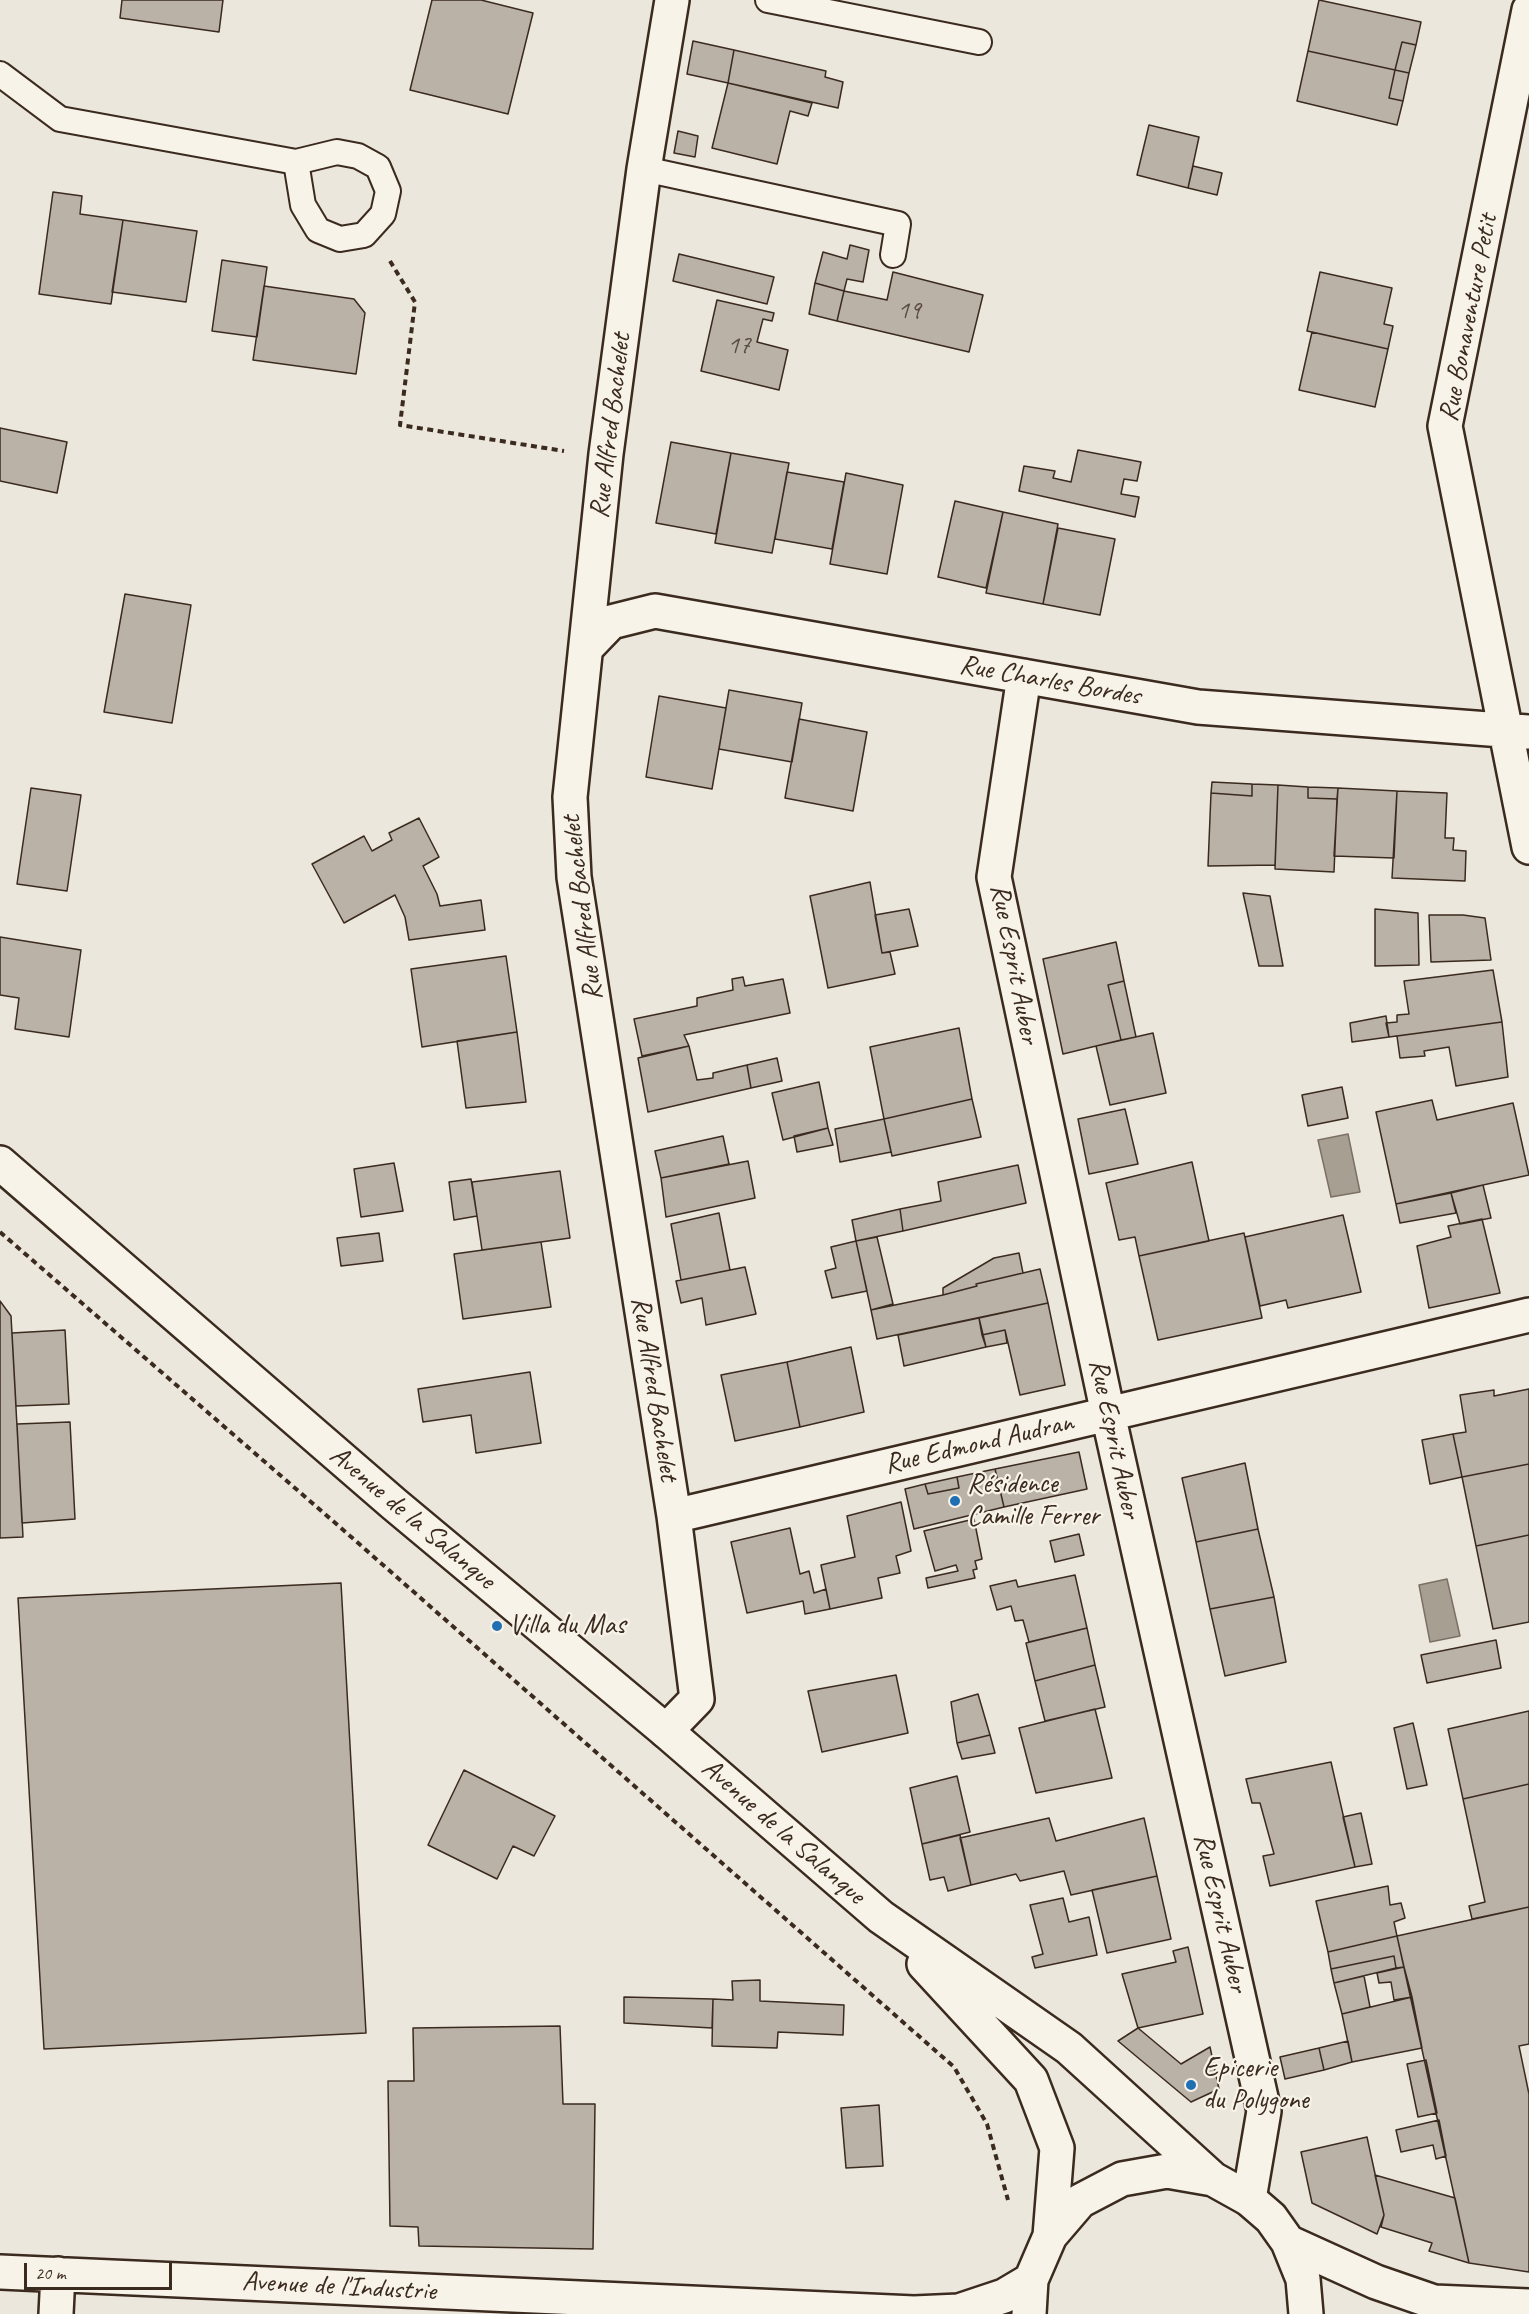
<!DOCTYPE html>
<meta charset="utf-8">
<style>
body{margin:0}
#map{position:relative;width:1529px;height:2314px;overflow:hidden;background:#ece7dc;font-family:Caveat,sans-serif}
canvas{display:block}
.scale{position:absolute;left:24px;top:2263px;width:148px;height:27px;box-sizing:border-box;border:3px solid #3b2a1e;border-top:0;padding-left:8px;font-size:18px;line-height:21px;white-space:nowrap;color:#3b2a1e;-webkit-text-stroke:4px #f7f3e8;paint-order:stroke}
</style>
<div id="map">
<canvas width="1529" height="2314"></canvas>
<div class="scale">20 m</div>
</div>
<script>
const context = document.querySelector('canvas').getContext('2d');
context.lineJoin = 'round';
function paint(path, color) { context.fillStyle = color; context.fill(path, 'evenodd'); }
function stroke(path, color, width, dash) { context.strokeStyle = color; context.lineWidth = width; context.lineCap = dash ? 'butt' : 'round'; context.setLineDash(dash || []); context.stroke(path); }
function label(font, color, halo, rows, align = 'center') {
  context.font = font + ' Caveat,sans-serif'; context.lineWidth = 4.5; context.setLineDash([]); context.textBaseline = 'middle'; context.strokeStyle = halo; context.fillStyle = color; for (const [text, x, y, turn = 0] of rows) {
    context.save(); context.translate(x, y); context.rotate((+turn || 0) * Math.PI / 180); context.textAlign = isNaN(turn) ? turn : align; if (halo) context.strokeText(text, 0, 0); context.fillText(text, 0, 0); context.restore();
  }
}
const water = new Path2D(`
 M1348,1134L1360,1192L1331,1197L1318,1140Z
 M1447,1579L1460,1636L1430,1642L1419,1585Z`);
paint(water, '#a89f93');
stroke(water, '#7c7064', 1.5);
const building = new Path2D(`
 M122,0H223L219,32L120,18Z
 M432,0H481L533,13L508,114L410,90Z
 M1319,0L1421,22L1416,45L1402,42L1395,70L1308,51Z
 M693,41L734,50L728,83L687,74Z
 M1402,42L1416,45L1409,73L1395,70Z
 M734,50L826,71L825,77L843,82L838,108L728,83Z
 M1308,51L1395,70L1389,98L1403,101L1397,125L1297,101Z
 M1395,70L1409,73L1403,101L1389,98Z
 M728,83L812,103L808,116L790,111L777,164L712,148Z
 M1149,125L1199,137L1188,188L1137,175Z
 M678,131L698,136L695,157L674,153Z
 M1193,166L1222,173L1217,195L1188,188Z
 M53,192L82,196L80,214L123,220L111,304L39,294Z
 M123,220L197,231L186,302L112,292Z
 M850,245L869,250L863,282L847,279L844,291L815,283L823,252L847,259Z
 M679,254L774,277L767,304L673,281Z
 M222,260L267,267L257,337L212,331Z
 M893,272L983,295L969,352L837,321L844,291L887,300Z
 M1320,272L1392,288L1384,324L1393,326L1388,349L1307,331Z
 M815,283L844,291L837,321L809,314Z
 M264,286L354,299L365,313L356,374L253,360Z
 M717,300L774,313L772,321L763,319L757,342L788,350L779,390L701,371Z
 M1312,332L1388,349L1375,407L1299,390Z
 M0,428L67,442L57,493L0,481Z
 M671,442L731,453L716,534L656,523Z
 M1078,450L1141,462L1137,481L1124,479L1121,494L1139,497L1135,517L1019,491L1024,466L1055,471L1053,478L1071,482Z
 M731,453L789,463L772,553L715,543Z
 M787,472L844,482L832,549L775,539Z
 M846,473L903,485L887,574L830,564Z
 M955,501L1003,512L986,588L938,577Z
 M1003,512L1058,524L1043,604L986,593Z
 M1058,528L1115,539L1100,615L1043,604Z
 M125,594L191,605L172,723L104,712Z
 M729,690L802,703L792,762L719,749Z
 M659,696L726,708L712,789L646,777Z
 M799,719L867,732L853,811L785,798Z
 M1212,782L1252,784V796L1211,793Z
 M1252,784L1278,785L1275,865L1208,866L1211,793L1252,796Z
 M1278,785L1308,787V798L1337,799L1334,872L1275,869Z
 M1308,787L1338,788L1337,799L1308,798Z
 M31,788L81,795L67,891L17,884Z
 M1338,788L1397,791L1394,858L1334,856Z
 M1397,791L1447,793L1445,838H1454L1453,850L1466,851L1465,881L1392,878Z
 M419,818L439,857L423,866L437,894L440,906L481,900L485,930L409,940L405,917L395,895L344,923L312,864L364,836L372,851L392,840L389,833Z
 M870,882L882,953L890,952L895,974L828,988L810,896Z
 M1243,893L1270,896L1283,966H1259Z
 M909,909L918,946L882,953L875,915Z
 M1375,909L1418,913L1419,965L1375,966Z
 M1429,915H1463L1485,918L1491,960L1431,962Z
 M0,937L81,950L69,1037L15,1029L19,998L0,995Z
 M1116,942L1124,981L1108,985L1121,1040L1063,1054L1043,959Z
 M506,956L517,1032L422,1047L411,969Z
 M1493,970L1502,1022L1389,1037L1386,1023L1397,1022V1015L1409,1014L1404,981Z
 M743,977L745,986L783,979L790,1013L684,1035L689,1046L642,1056L634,1019L697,1006V998L733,990L732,979Z
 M1124,981L1136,1037L1121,1040L1108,985Z
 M1386,1016L1389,1037L1352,1042L1350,1023Z
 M1502,1022L1508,1077L1456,1086L1449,1047L1424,1051L1425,1056L1400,1058L1397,1036Z
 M959,1028L972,1099L884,1119L870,1047Z
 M517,1032L526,1102L466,1108L457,1041Z
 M1153,1033L1166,1093L1110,1105L1096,1046Z
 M689,1046L697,1080L713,1078V1073L747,1065L751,1088L648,1112L638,1058Z
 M777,1058L782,1081L751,1088L747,1065Z
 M819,1082L828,1128L783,1140L772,1093Z
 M1342,1087L1348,1118L1308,1126L1302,1095Z
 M972,1099L981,1137L892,1156L884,1119Z
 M1432,1100L1437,1120L1513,1103L1529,1175L1396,1204L1376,1112Z
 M1125,1109L1138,1164L1089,1174L1078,1119Z
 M884,1119L891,1152L840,1162L835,1129Z
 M828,1128L833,1145L797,1152L794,1136Z
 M723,1136L729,1164L661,1178L655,1151Z
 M748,1161L755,1198L666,1217L661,1178Z
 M1192,1162L1209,1241L1139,1256L1135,1237L1119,1240L1106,1183Z
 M394,1163L403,1211L361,1217L354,1169Z
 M1018,1165L1026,1203L903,1231L900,1209L941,1201L938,1182Z
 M560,1171L570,1238L482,1250L472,1182Z
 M471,1179L477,1216L454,1220L449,1182Z
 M1483,1185L1491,1218L1460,1224L1451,1193Z
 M1451,1193L1456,1213L1400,1223L1396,1204Z
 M900,1209L903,1231L856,1241L852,1220Z
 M719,1213L730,1270L681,1280L671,1224Z
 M1343,1215L1361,1292L1288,1308L1286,1300L1260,1306L1245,1237Z
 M1482,1219L1500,1293L1429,1308L1417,1246L1451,1237L1448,1226Z
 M379,1233L383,1261L341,1266L337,1238Z
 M1244,1233L1262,1318L1158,1340L1139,1256Z
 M877,1237L893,1304L871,1310L856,1241Z
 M856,1241L867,1291L832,1298L825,1271L836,1268L831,1247Z
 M541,1242L551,1307L463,1319L454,1254Z
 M1019,1253L1023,1273L976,1284L977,1286L943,1295V1288L994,1258Z
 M745,1267L756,1314L706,1325L702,1298L681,1303L676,1281Z
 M1040,1269L1048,1303L877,1339L871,1310L943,1295L977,1286L976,1284Z
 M0,1301L11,1316L23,1537L0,1538Z
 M1048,1303L1065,1385L1020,1395L1005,1330L982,1335L979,1318Z
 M979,1318L986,1347L904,1366L898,1335Z
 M65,1330L69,1404L16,1406L12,1333Z
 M1005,1330L1007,1343L986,1347L982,1335Z
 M851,1347L864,1412L800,1427L787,1362Z
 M787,1362L800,1427L735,1441L721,1375Z
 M530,1372L541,1443L476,1453L471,1415L423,1422L418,1389Z
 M1529,1389V1464L1462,1477L1453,1434L1466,1432L1460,1395L1494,1390V1396Z
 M70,1422L75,1519L22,1523L17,1424Z
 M1453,1434L1462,1477L1430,1484L1422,1440Z
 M1079,1452L1087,1489L1004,1507L995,1469Z
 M1245,1463L1258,1529L1196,1542L1182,1478Z
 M1529,1464V1535L1476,1546L1462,1477Z
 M995,1469L1004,1507L914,1529L905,1489L925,1484L928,1494L959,1488L957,1477Z
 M957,1477L959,1488L928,1494L925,1484Z
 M901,1502L911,1551L896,1556L900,1573L878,1578L882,1598L830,1609L821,1565L855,1557L847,1516Z
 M974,1519L982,1559L975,1561L977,1569L973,1570L975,1578L928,1588L926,1578L958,1571L956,1565L935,1571L924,1531Z
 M790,1528L800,1574L809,1571L814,1593L826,1589L830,1609L805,1614L803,1601L747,1613L731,1542Z
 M1258,1529L1274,1597L1210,1609L1196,1542Z
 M1079,1534L1084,1555L1055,1562L1050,1541Z
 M1529,1535V1622L1493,1629L1476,1546Z
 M1075,1575L1087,1628L1029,1642L1023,1620L1015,1621L1011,1606L997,1610L990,1586L1016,1580L1018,1587Z
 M341,1583L366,2033L44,2049L18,1598Z
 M1274,1597L1286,1662L1225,1676L1210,1609Z
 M1087,1628L1095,1665L1035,1681L1026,1643Z
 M1496,1640L1501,1668L1427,1683L1421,1655Z
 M1095,1665L1105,1707L1045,1721L1035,1681Z
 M896,1675L908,1733L822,1752L808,1691Z
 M978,1694L990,1735L957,1743L951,1702Z
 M1095,1709L1112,1778L1036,1793L1019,1728Z
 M1529,1711V1784L1463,1799L1448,1729Z
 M1413,1723L1427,1785L1407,1789L1394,1728Z
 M990,1735L995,1753L962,1759L957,1743Z
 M1331,1762L1355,1867L1270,1886L1263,1856L1274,1854L1260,1803H1252L1246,1779Z
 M464,1770L555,1816L534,1856L513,1846L497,1879L428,1845Z
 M957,1776L970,1832L922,1844L910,1788Z
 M1529,1784V1907L1472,1919L1469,1906L1485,1902L1463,1799Z
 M1361,1813L1372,1864L1355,1867L1343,1817Z
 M1049,1818L1056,1841L1144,1818L1157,1876L1071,1895L1064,1871L1020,1881L1016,1874L971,1885L960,1838Z
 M960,1835L971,1885L948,1891L944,1877L930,1880L922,1844Z
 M1157,1876L1171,1939L1107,1953L1092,1890Z
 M1388,1886L1390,1905L1401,1903L1405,1918L1394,1922L1397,1936L1328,1952L1316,1901Z
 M1063,1898L1069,1922L1089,1917L1097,1955L1035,1968L1032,1957L1043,1954L1030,1905Z
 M1529,1907V2044L1519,2046L1529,2094V2272L1469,2263L1397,1936Z
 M1397,1936L1404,1967L1396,1968L1394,1956L1331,1969L1328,1952Z
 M1188,1947L1203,2014L1138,2028L1122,1974L1176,1962L1173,1951Z
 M1394,1956L1396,1968L1334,1983L1331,1969Z
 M1404,1967L1412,1997L1394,2000L1391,1982L1379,1983L1377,1973Z
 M1364,1976L1370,2007L1342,2014L1334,1983Z
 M760,1980V2001L844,2005L843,2035L778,2032L777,2048L712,2046L713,1999L733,2000L732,1981Z
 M624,1997L713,1999L712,2028L624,2023Z
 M1412,1997L1422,2048L1352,2062L1342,2014Z
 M560,2026L563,2104H595L593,2249L419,2246L418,2227L390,2226L388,2081H414L413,2028Z
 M1138,2028L1181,2064L1210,2047L1219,2089L1191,2102L1118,2041Z
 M1348,2041L1352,2062L1324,2070L1319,2048Z
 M1319,2048L1324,2070L1285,2079L1280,2057Z
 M1426,2060L1437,2113L1418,2117L1407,2064Z
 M879,2105L883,2166L846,2168L841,2108Z
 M1439,2120L1446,2156L1436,2159L1433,2145L1401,2152L1396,2130Z
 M1367,2137L1384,2215L1377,2234L1312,2203L1301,2152Z
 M1375,2175L1455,2198L1469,2263L1429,2251L1432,2243L1381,2227L1384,2215Z`);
paint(building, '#bab2a7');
stroke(building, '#3b2a1e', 1.5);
const service = new Path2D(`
 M768,0L979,42
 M0,74L60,119L296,162L337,152L358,156L378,167L388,191L383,214L364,235L340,239L318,230L303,205L296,162
 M644,169L898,224L893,255`);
const minor = new Path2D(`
 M1529,10L1445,426L1529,847
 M586,648L611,622L655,611L1198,707L1529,732
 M1024,676L994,877L1108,1414L1264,2111L1249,2199
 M674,1516L1529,1315
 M666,1731L697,1699L674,1516L574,877L570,797L606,454L644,169L672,0`);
const tertiary = new Path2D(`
 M0,1163L394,1504L666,1731L881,1917L1069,2048L1213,2179
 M924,1964L1031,2080L1057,2148L1050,2236
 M1288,2242L1376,2282L1434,2302L1529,2306
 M0,2272L914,2313L959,2311L1004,2296L1031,2280
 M56,2314L58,2274
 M1029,2314L1031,2280L1050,2236L1080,2201L1122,2179L1167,2171L1213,2179L1249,2199L1271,2218L1288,2242L1303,2279L1306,2314`);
stroke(service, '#3b2a1e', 28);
stroke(minor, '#3b2a1e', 38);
stroke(tertiary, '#3b2a1e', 38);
stroke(new Path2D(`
 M390,261L415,302L400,425L564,451
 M0,1232L341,1528L954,2067L987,2124L1008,2200`), '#3b2a1e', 4, [6, 4.5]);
stroke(service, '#f7f3e8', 24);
stroke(minor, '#f7f3e8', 33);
stroke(tertiary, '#f7f3e8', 33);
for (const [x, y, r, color] of [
 [955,1501,6,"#1f6fb2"],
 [497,1626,6,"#1f6fb2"],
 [1191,2085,6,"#1f6fb2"]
]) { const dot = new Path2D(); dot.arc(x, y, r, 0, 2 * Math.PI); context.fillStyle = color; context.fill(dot); stroke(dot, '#f7f3e8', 2); }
label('26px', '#5b4c40', null, [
 ["19",909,311],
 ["17",739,346]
]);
label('28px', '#3b2a1e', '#f7f3e8', [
 ["Rue Bonaventure Petit",1469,318,-79],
 ["Rue Alfred Bachelet",611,426,-83],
 ["Rue Charles Bordes",1050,681,10],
 ["Rue Alfred Bachelet",583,908,-97],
 ["Rue Esprit Auber",1014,964,79],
 ["Rue Alfred Bachelet",654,1389,81],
 ["Rue Esprit Auber",1114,1439,78],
 ["Rue Edmond Audran",979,1444,-13],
 ["Avenue de la Salanque",412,1518,40],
 ["Avenue de la Salanque",783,1832,41],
 ["Rue Esprit Auber",1220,1913,77],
 ["Avenue de l'Industrie",339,2287,3]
]);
label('28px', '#3b2a1e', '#f7f3e8', [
 ["Résidence",967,1485],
 ["Camille Ferrer",967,1517],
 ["Villa du Mas",509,1626],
 ["Epicerie",1203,2069],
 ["du Polygone",1203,2101]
], 'left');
</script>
